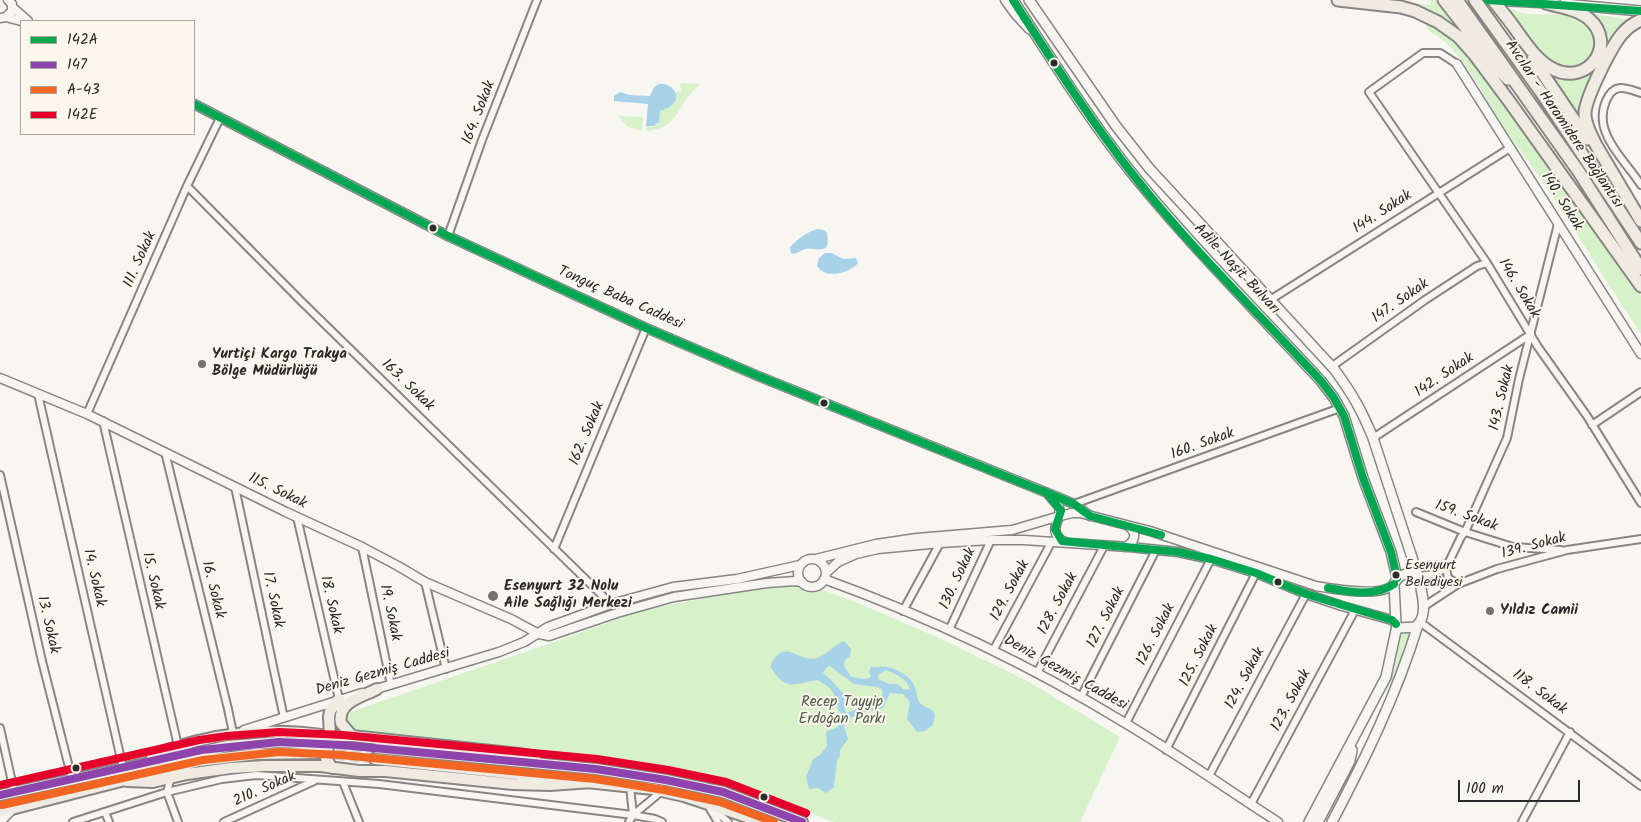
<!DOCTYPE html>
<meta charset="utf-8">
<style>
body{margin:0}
#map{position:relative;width:1641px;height:822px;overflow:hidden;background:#f8f6f0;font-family:Kalam,sans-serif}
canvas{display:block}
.legend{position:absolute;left:20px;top:20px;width:175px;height:115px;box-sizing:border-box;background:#fbf7ec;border:1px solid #a8a59f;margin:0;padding:6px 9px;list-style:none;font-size:15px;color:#2b2b2b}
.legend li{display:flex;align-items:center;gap:10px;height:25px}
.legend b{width:25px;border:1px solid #a8a59f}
.scale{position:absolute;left:1458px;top:780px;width:122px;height:22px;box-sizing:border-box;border:2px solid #2b2b2b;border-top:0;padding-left:6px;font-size:15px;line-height:18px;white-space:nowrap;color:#2b2b2b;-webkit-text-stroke:4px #fbf7ec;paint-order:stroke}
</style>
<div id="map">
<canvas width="1641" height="822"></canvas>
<ul class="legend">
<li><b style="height:6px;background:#00a651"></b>142A</li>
<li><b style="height:6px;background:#8e44ad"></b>147</li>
<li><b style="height:6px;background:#f26522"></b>A-43</li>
<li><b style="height:6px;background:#e4002b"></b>142E</li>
</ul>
<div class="scale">100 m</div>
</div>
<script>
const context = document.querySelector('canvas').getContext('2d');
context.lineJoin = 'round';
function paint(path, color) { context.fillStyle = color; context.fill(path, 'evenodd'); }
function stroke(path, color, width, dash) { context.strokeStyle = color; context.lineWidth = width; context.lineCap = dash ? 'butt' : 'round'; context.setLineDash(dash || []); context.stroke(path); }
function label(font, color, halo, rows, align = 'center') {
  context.font = font + ' Kalam,sans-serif'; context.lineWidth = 4; context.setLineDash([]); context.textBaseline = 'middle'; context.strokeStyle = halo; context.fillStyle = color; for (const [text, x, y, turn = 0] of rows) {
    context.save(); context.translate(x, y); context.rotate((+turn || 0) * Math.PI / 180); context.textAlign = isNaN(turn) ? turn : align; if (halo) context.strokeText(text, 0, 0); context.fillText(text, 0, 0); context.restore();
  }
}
paint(new Path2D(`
 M1430,0H1436L1461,32L1407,3L1431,5Z
 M1511,8C1514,10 1518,12 1522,13C1540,17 1562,10 1579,20C1583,22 1588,25 1591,29C1604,45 1587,71 1567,70C1563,69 1554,64 1550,61C1536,52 1519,24 1509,10Z
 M1594,14L1633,20L1623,28L1583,126L1547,72C1553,75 1562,80 1569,80C1593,80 1611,54 1604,32C1602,25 1597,21 1593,16Z
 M1425,20L1440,27L1467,50L1641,296V334C1605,280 1572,224 1535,171C1525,156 1514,142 1504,128C1481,94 1465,50 1428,30Z
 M680,83L701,84C678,100 680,130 646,131V126L652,127L658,123C660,119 658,114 661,111C668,103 677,111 676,92L681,91Z
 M618,116L643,117L642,131L628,127Z
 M792,584L823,590L858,603L946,641L1029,682L1120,737L1080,822H834L803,810L775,797L695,773L636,763L359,732L345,725V714L571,636L640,611L739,591Z
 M1404,632L1410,634V637L1402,661L1386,692L1394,670L1401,635Z`), '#d7f1cb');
paint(new Path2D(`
 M659,84C671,82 683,96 672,105C669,108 664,109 660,111L659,122L654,126H646L648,104L614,101V96L620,92L629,95L650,96L654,87Z
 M818,229L824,230L827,233C832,257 815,247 806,249C801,250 798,253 794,254L791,253L790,247C798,239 806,232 818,229Z
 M825,253H832L843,259L856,258L858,263C850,273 825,280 817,266L819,258Z
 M844,641L851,649L850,656L845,660L844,666L851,677L865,679L871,677L869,672L871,667C876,668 881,666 886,667C897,668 909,676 914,685C917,691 916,699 921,704C926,709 932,707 935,715L933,725L925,731L917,732L907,719L910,702L903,694L890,693L883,708L864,712L846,720L844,727L848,739L840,750V756L837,760L834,787L826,793L818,788L809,789L806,777L813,759L820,755L827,746L826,732L838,727L842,717L838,709L835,696L830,688L818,680C789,685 786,691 770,666C786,635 798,664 817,658C828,654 834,645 844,641ZM830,666L854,684L877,687L882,689C883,694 882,699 878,703C859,700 861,710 846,713L845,710L847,698L834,683L823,673L827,667ZM886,670C897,675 906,678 910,689L904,690L898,684H889L878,679V675Z`), '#a8d2e8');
stroke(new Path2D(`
 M322,744L377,748
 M320,753L375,759`), '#cfcdc9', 10, [10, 5]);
const minor = new Path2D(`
 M1457,64L1440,53H1423L1369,92L1487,263L1538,347L1587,416L1641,503
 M1641,93C1625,88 1614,82 1606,101C1592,133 1625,160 1641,185
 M187,186L303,303L611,604
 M448,236L482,140L537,0
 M1270,300L1510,148
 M1331,367L1425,300L1477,266L1487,263
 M38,394L123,768
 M87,414L187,186L220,118
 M103,421L178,746
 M1592,425L1641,392
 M1373,438L1531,334
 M165,452L228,709L233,733
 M0,475L42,661L72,779
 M235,487L284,718
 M1074,504L1340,408
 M1416,512L1465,532L1513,547L1561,550
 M297,517L339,699
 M362,547L391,685
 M554,549L646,328
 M1446,568L1461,537L1465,532L1507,438L1519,379L1558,224
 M1446,568L1448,578L1458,584
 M1418,576L1435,574L1446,568
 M425,582L446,669
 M1423,607L1458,584L1497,569L1567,550L1641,539
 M903,611L940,543
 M1420,622L1641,786
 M949,630L991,540
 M993,651L1051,543
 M1037,673L1104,546
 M1081,697L1156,550
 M1126,723L1211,559
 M0,728L14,791
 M1166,750L1256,573
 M1209,776L1306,594
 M171,777L167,792L178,822
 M343,782L359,822
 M630,786L633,815
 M1251,804L1355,610
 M712,808L728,822
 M710,809L718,822
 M105,812L109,822
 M73,822L167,792L222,779L256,775L379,784L633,815L655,819L662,822
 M224,822L314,781
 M629,822L633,815L662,791
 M1522,822L1570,732`);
const tertiary = new Path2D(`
 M1005,0L1015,14L1029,29
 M12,7L28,21
 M6,17L12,11V4L8,0
 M0,18L6,17L21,21
 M1457,64L1641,354
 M194,104L448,236L646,328L758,376L1055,496L1074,504L1090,516
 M0,378L87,414L286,512L362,547L398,566L425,582L511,619L539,634L549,636L617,613L674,597L767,583L795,581L802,582
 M1048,494L1059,507L1060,516
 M1060,516C1054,526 1052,537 1065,542
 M1125,547C1135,542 1138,533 1128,526
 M816,559L876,544L917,538L1012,530L1060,516L1072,513H1080L1150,531L1316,586C1333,589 1382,598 1394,584
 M798 573a14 14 0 1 1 28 0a14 14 0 1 1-28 0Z
 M826,573L838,562L856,554L878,549L940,543L991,540H1024L1129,547L1178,552L1211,559L1256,573L1306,594L1342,606L1392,620L1396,624
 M824,579C929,617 1030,665 1125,723C1177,754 1227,789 1278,822
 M373,690L499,652L524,642L548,627L611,604L673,587L737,579L800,565
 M244,730L362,693
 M0,822L13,809`);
const secondary = new Path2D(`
 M1013,0C1052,60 1090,121 1135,177C1193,248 1259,314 1321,381L1334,398L1344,416L1363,478L1391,552L1397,578
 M1029,0L1116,126L1149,168L1334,369C1352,393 1362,411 1373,438L1420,582C1422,596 1429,617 1415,627L1399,628L1396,624L1394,584C1398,575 1407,572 1416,574
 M1489,0L1551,3
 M1564,4L1641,11
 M1309,822L1386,677L1397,626
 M1318,822L1350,761L1352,750
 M1332,822C1366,757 1396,696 1418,625`);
const primary = new Path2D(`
 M330,736H352L519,754L536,757
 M352,736L341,723C337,702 362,697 377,689
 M377,748L596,769L666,780L723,792L802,822
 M152,756C210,732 266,727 329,736
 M375,759L564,779
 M332,768L326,758L330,736L329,717L330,711L339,699
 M127,781L153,782L187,774L231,768L265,766H320L359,771H385L513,784L550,785L592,782
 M586,782L653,789L684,796L762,822
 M0,795L228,746L279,742L322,744
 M0,812L199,761L257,754L320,753`);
const trunk = new Path2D(`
 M1338,0L1401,7L1415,11L1438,22L1459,37L1474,54L1509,101L1641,286
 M1444,0L1498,69L1508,79
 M1457,0L1579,172L1641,269
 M1475,0L1541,92L1641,243
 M1641,20C1634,23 1627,28 1622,34C1611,47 1587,95 1585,112C1584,123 1591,135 1596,145L1641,221
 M1511,23C1523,39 1535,60 1553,69C1588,87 1618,44 1589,19C1578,9 1560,7 1546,3
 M1533,59L1587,139`);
stroke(minor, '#878684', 10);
stroke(tertiary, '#878684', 11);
stroke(secondary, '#878684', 12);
stroke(primary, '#878684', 14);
stroke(trunk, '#878684', 15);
stroke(minor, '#f6f5f1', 6);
stroke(tertiary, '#f6f5f1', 8);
stroke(secondary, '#f6f5f1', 9);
stroke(primary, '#f0ebe2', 10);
stroke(trunk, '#f0ebe2', 11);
const trunkBridge = new Path2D(`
 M1493,0L1511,23`);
stroke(trunkBridge, '#878684', 15, []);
stroke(trunkBridge, '#f0ebe2', 11);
stroke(new Path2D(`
 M1013,0C1052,60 1090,120 1134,176C1191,248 1258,313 1321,381L1334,398L1344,416L1363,478L1391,552L1397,578
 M1488,0L1641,11
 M194,104L448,236L646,328L758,376L1047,493L1061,511L1055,529L1062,541L1178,552L1211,559L1256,573L1306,594L1392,620L1396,624
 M1043,491L1074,504L1090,516L1161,535
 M1328,588C1348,592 1376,597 1394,584`), '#00a651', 8);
stroke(new Path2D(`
 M0,795L201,750L279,742L342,745L596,769L666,780L723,792L802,822`), '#8e44ad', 8);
stroke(new Path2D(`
 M2,805L203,760L279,752L341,755L595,779L664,790L720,802L774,822`), '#f26522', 8);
stroke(new Path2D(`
 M0,785L199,740L227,736L279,732L343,735L597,759L668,770L726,782L806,813`), '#e4002b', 8);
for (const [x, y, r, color] of [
 [1054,63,4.5,"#2b2b2b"],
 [433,228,4.5,"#2b2b2b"],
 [202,364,5,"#737270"],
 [824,403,4.5,"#2b2b2b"],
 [1396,575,4.5,"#2b2b2b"],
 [1278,582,4.5,"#2b2b2b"],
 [493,596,6,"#737270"],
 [1490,611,5,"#737270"],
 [76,768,4.5,"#2b2b2b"],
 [764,797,4.5,"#2b2b2b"]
]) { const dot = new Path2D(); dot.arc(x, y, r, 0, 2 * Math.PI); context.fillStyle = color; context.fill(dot); stroke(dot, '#fbf7ec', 2); }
label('14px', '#2b2b2b', '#fbf7ec', [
 ["Esenyurt",1405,567],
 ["Belediyesi",1405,584]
], 'left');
label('15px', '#2b2b2b', '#fbf7ec', [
 ["164. Sokak",480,113,-69],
 ["Avcılar - Haramidere Bağlantısı",1563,125,56],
 ["140. Sokak",1561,202,58],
 ["144. Sokak",1383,213,-33],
 ["111. Sokak",141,260,-66],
 ["Adile Naşit Bulvarı",1236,270,47],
 ["146. Sokak",1518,289,59],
 ["Tonguç Baba Caddesi",620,299,24],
 ["147. Sokak",1401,302,-35],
 ["142. Sokak",1445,376,-34],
 ["163. Sokak",407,386,44],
 ["143. Sokak",1503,398,-77],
 ["162. Sokak",588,434,-67],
 ["160. Sokak",1203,445,-20],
 ["115. Sokak",277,492,26],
 ["159. Sokak",1466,517,20],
 ["139. Sokak",1534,547,-15],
 ["14. Sokak",93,578,77],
 ["130. Sokak",959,579,-65],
 ["15. Sokak",152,581,77],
 ["16. Sokak",212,590,76],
 ["129. Sokak",1011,591,-62],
 ["17. Sokak",272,600,78],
 ["128. Sokak",1059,604,-62],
 ["18. Sokak",330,605,77],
 ["19. Sokak",389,613,78],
 ["127. Sokak",1107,618,-63],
 ["13. Sokak",47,625,77],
 ["126. Sokak",1157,635,-63],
 ["125. Sokak",1200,656,-63],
 ["Deniz Gezmiş Caddesi",383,673,-16],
 ["Deniz Gezmiş Caddesi",1065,674,29],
 ["124. Sokak",1246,679,-62],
 ["118. Sokak",1539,693,37],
 ["123. Sokak",1292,701,-62],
 ["210. Sokak",265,790,-24]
]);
label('bold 15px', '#2b2b2b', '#fbf7ec', [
 ["Yurtiçi Kargo Trakya",212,355],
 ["Bölge Müdürlüğü",212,372],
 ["Esenyurt 32 Nolu",504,587],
 ["Aile Sağlığı Merkezi",504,604],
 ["Yıldız Camii",1500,611]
], 'left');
label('15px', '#4f5c4c', '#fbf7ec', [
 ["Recep Tayyip",842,703],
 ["Erdoğan Parkı",842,720]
]);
</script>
